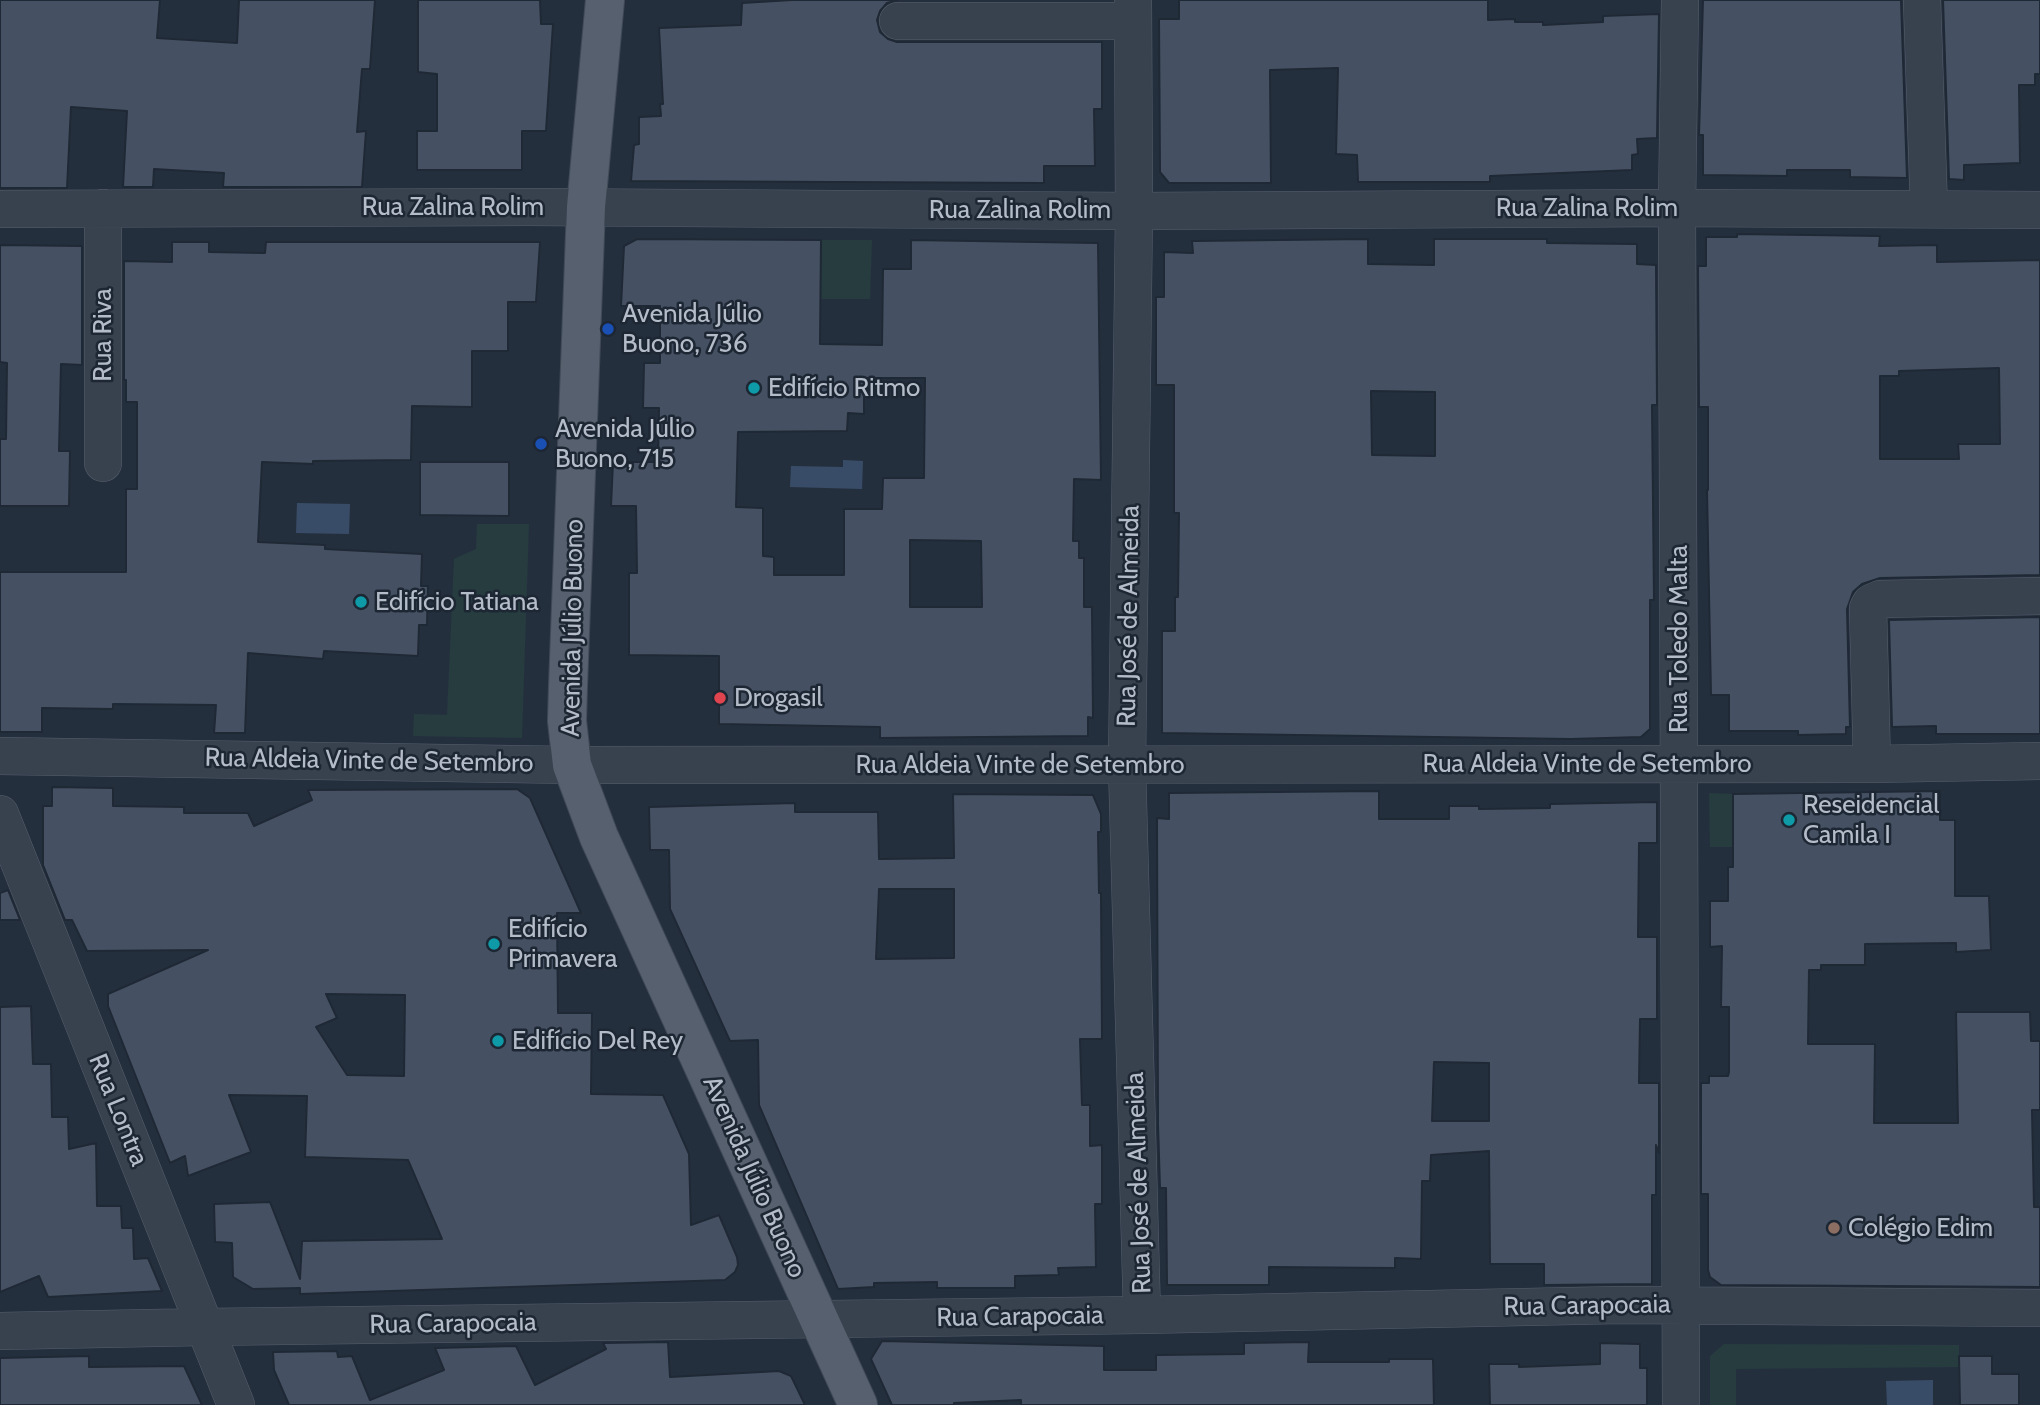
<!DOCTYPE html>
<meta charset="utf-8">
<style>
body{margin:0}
canvas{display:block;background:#242f3e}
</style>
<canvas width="2040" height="1405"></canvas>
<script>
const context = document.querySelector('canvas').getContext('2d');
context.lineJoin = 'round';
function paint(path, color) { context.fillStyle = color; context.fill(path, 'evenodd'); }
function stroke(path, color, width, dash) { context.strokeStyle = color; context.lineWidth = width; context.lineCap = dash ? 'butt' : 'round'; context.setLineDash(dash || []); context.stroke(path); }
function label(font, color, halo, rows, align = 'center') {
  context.font = font + ' Cabin,sans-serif'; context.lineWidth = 5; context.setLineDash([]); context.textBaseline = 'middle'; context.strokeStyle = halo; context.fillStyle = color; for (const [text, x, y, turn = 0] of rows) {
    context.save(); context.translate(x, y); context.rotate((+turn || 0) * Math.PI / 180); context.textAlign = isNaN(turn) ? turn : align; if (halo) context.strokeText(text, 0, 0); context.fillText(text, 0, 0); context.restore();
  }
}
paint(new Path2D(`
 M821,240H872L870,299H820Z
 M477,524H529L522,738L413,736L414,714L447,715L454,559L476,549Z
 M1709,793L1733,794V847H1710Z
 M1724,1344L1959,1345V1367L1736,1369V1405H1710V1356Z`), '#263c3f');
paint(new Path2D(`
 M843,460L863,461L862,489L790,487L791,466L843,467Z
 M297,503L350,504L349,534L296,533Z
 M1933,1380V1405H1887L1886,1381Z`), '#394c67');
const building = new Path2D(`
 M0,0H160L157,38L237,43L239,0H375L370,69H362L357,132L366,131L362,187H223L224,173L154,169L153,187H123L127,111L71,107L67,188H0Z
 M418,0H540L541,24H553L546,131H522V170H417V131H437V74L418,72Z
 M792,0H898L887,3L880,11L877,20L880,32L888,39L897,42H1102V109H1094L1095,166H1044V183L631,181L634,145L639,144V117L661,116L660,104H663L659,28L741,25L742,3Z
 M1179,0H1488V20L1515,19V22H1543V25L1603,22V16L1659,14L1657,138L1637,139L1638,154L1632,155V170L1490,176V182H1358L1357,155L1336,154L1338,68L1270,70L1271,183H1169L1160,172L1159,19H1179Z
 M1703,0H1901L1907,178L1850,177V170H1787V176L1703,175V135H1699Z
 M1943,0H2040V74H2035V85H2019L2020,163L1964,165V180L1949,179Z
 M1737,234L1880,236L1879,246L1937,245V262L2040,260V575L1880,578L1862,584L1853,592L1847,609L1850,727H1846V734L1798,735V731H1729V695H1711L1707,490H1708V407H1699L1698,266H1706V237H1737ZM1999,368L2000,444H1958L1959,459H1880V376H1899V371Z
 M637,239L821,240L820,344L882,345L883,269H911V240L1098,243L1101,480L1074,479L1073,541H1079V558H1084V607H1092L1093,718L1088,717V736L880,738V727L719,724V656L629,655V573H637L636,506H611L613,462H658L659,408H643L644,363H660V306H621L624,246ZM864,378H925L924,478H883L882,509H844V575H774V557L763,556V508L736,507L738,432L847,431L848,413L864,414ZM910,540L981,541L982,607H910Z
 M1368,239V264L1434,265V239H1547V243L1637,244V264L1656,265L1657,405H1652L1654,600H1650V729L1641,737L1571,739L1162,733V631H1175V597H1178L1179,513H1174V385H1156V297H1164V252L1193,253L1192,241ZM1371,391L1435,392V456L1372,455Z
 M172,242H209V252L265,253L266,242H540L536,302H508V351H472V407L412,406L411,460L313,461V464L262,462L258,542L325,545V549L422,554L421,586H428L427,625H419L418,656L324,651L323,659L248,653L245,733H214L216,705L113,704V709L42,708V732H0V572H126V489H137V402H126V380H124V261L172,262Z
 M0,245L82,246V365L61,364L59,451H70L69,506H0V439H6L7,363L0,362Z
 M420,462H509V516L420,515Z
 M2040,617V734H1936V726L1892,727L1889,620Z
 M52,787L113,788V806L184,807V813H248L254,826L312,800L308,790L517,789L530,798L581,913H557L558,1013H592L591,1094L663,1095L689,1154L691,1225L719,1215L737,1257L738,1265L735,1272L725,1280L300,1294V1288L253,1289L233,1277L232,1243L215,1242L214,1204L270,1202L300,1279L302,1241L442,1239L408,1160L305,1157L307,1096L229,1095L251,1152L188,1176L185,1156L170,1163L108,1006V994L208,950L87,951L72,920H65L43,865V806H52ZM326,994L405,995L404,1076L347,1075L316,1027L337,1018Z
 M1379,791V819H1449V806H1479V809L1550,808V804L1657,802V843H1639L1638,937H1657V1019H1640L1639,1083H1659V1153L1656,1145V1195H1652V1284L1544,1285V1264H1490L1489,1151L1431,1155L1430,1181H1422L1421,1259L1395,1258V1268L1269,1267V1285H1167L1166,1188H1160L1158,1124L1157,818L1169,819V793ZM1434,1062L1489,1063V1121H1432Z
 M1940,791V820H1955V896H1989L1991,950L1956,952V943L1865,944V965H1821V970H1809L1808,1044H1875L1874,1123H1958L1956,1012H2030L2031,1041H2040V1110H2032L2034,1207H2040V1287L1721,1285L1710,1277L1708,1270V1194H1701V1083H1709V1076H1728L1729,1072V1007H1721L1722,946L1710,947V901H1728V867H1733V794Z
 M953,794L1093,795L1101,814V832H1098L1099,893H1101L1102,1039H1080L1082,1105H1090V1146L1102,1145V1204H1095L1096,1267L1058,1268L1059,1275L1015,1276V1288H937V1282L874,1283V1287L838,1289L759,1105L758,1040L730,1041L670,909L669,850H650L649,807L795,803V812H878L879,859L954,858ZM879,889H954V958L876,959Z
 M8,890L20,920H0V893Z
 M31,1006L33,1064H51L52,1117H68L69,1149L96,1143L97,1206H121L122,1228H133L134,1259L148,1258L162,1291L48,1297L39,1276L0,1292V1007Z
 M882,1341L1104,1346V1370H1156V1355L1244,1354V1343L1309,1342L1308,1362H1389V1359H1433L1434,1405H1021V1400L954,1403V1405H892L871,1359Z
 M668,1342L670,1377L779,1371L791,1376L805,1405H289L274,1370L273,1352L337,1351L338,1357L352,1356L370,1400L444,1370L435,1348L516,1346L535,1385L606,1349L603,1343Z
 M1600,1343L1640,1344V1368H1647V1405H1490L1489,1364H1519V1367L1600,1364Z
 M89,1356V1367L184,1366L202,1405H0V1358Z
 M1959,1356H1992V1374H2019V1405H1960Z`);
paint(building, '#455162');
stroke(building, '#1f2835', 2);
const minor = new Path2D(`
 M1133,0L1134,211L1127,765L1142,1315
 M1680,0L1677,208L1681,1405
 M1922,0L1929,209
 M898,21H1133
 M103,208V463
 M0,209L529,207L1134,211L1677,208L2040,210
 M0,756L572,765L1872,764L2040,761
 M1872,764L1868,608L1871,603L1880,599L2040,596
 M0,814L236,1405
 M0,1331L204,1327L1142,1315L1621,1305L2040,1308`);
const major = new Path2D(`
 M605,0L586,207L568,686L567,721L572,765L599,837L858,1405`);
stroke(minor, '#565f6c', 38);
stroke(major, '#414a57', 40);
stroke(minor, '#38414e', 37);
stroke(major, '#56606e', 38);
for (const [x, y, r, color] of [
 [608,329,7,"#1a4fb4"],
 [754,388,7,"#0f9aa8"],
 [541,444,7,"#1a4fb4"],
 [361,602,7,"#0f9aa8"],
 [720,698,7,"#e0444e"],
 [1789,820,7,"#0f9aa8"],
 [494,944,7,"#0f9aa8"],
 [498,1041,7,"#0f9aa8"],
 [1834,1228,7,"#8d6e63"]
]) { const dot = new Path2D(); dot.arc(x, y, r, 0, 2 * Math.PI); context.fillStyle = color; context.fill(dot); stroke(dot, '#1d2633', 2.5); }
label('26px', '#b4bcc9', '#1d2633', [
 ["Rua Zalina Rolim",453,207],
 ["Rua Zalina Rolim",1587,208],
 ["Rua Zalina Rolim",1020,210],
 ["Rua Riva",103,335,-90],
 ["Rua José de Almeida",1129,616,-89],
 ["Avenida Júlio Buono",573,628,-89],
 ["Rua Toledo Malta",1679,639,-90],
 ["Rua Aldeia Vinte de Setembro",369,761,1],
 ["Rua Aldeia Vinte de Setembro",1587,764],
 ["Rua Aldeia Vinte de Setembro",1020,765],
 ["Rua Lontra",118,1110,68],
 ["Avenida Júlio Buono",754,1177,66],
 ["Rua José de Almeida",1139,1183,-92],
 ["Rua Carapocaia",1587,1306,-1],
 ["Rua Carapocaia",1020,1317,-1],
 ["Rua Carapocaia",453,1324,-1]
]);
label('26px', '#b4bcc9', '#1d2633', [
 ["Avenida Júlio",622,314],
 ["Buono, 736",622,344],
 ["Edifício Ritmo",768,388],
 ["Avenida Júlio",555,429],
 ["Buono, 715",555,459],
 ["Edifício Tatiana",375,602],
 ["Drogasil",734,698],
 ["Reseidencial",1803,805],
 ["Camila I",1803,835],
 ["Edifício",508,929],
 ["Primavera",508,959],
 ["Edifício Del Rey",512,1041],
 ["Colégio Edim",1848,1228]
], 'left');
</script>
